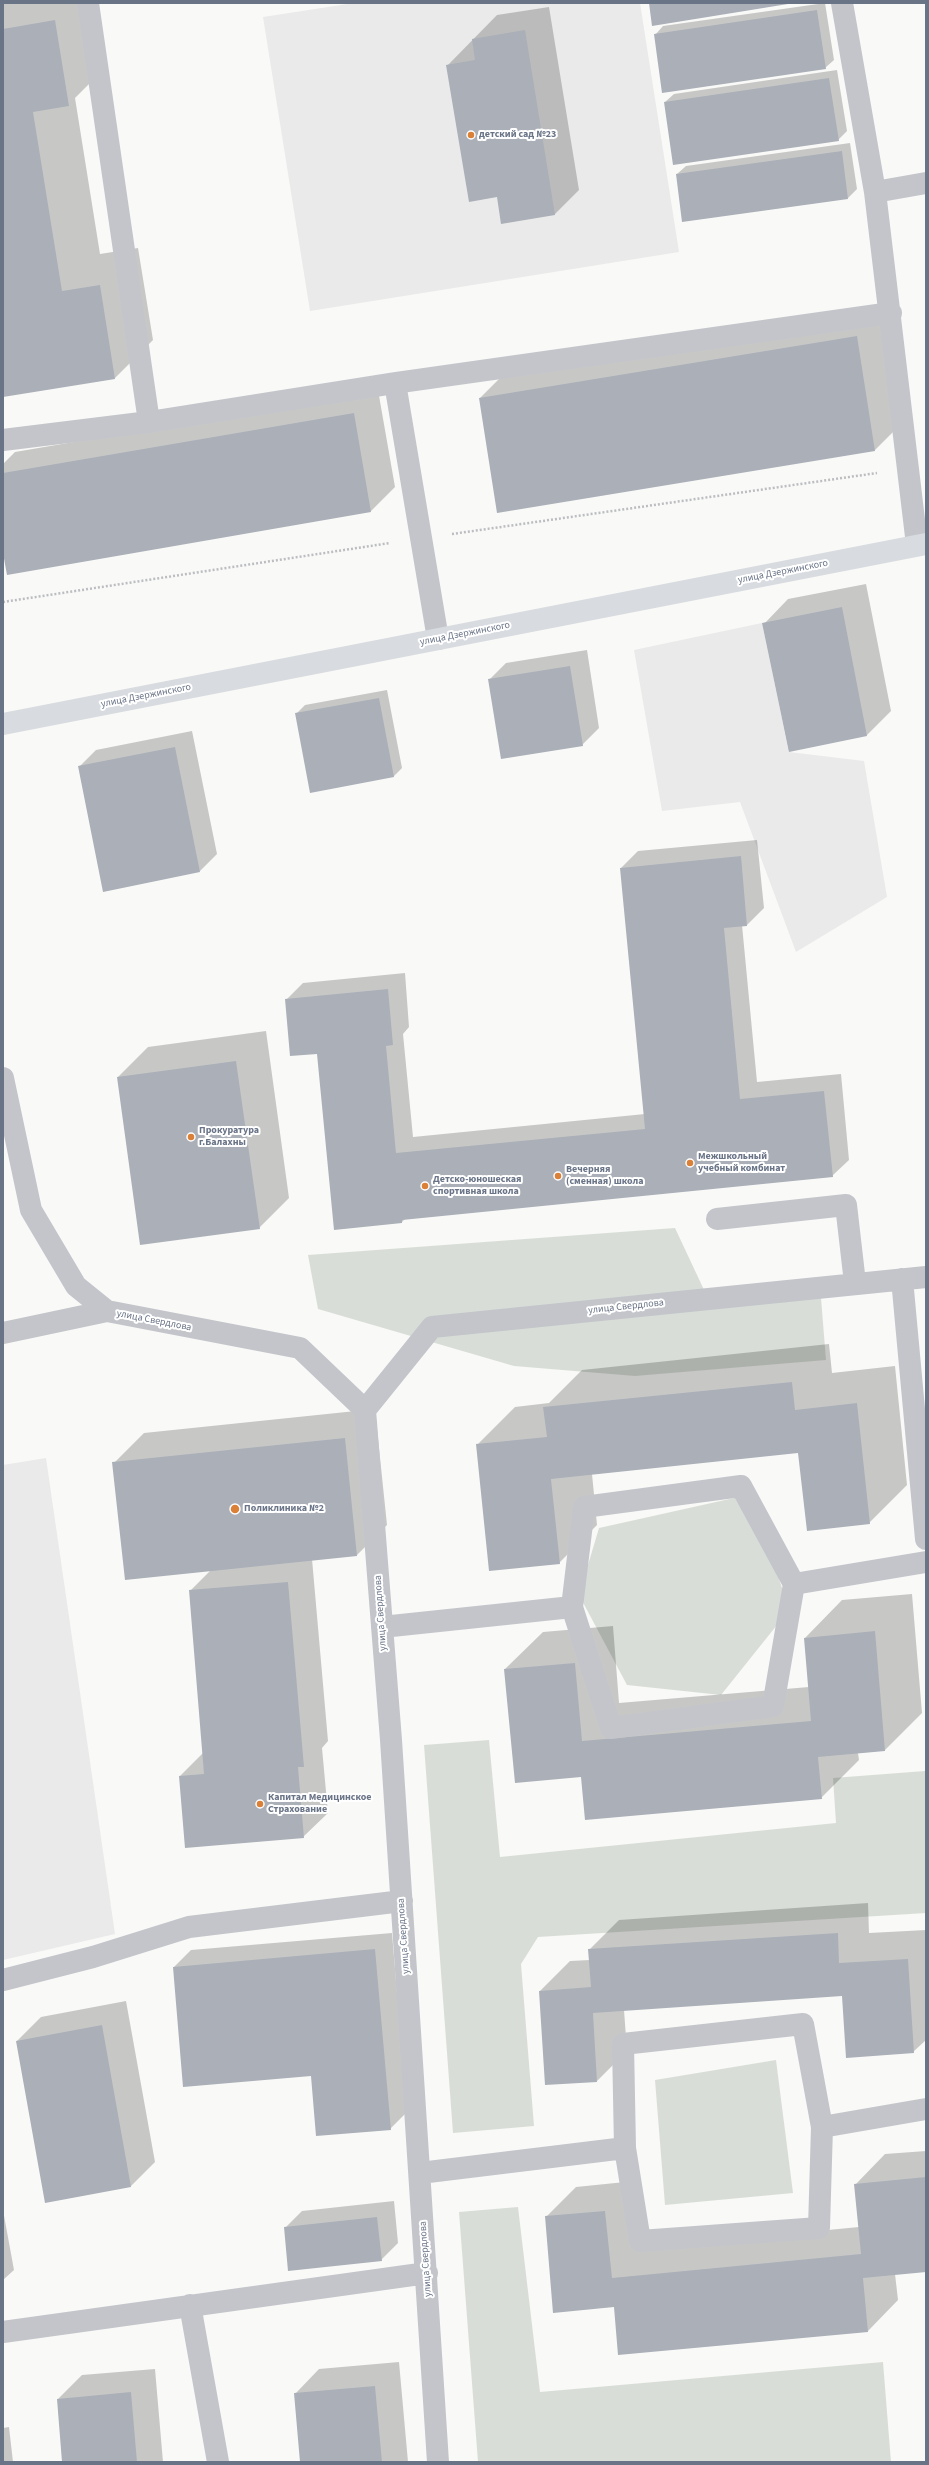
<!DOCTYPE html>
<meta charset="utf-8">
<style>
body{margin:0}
#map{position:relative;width:929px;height:2465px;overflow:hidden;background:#f9f9f7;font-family:"Source Sans 3",sans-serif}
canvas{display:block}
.frame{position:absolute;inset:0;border:4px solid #6a7487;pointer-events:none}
</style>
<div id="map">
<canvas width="929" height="2465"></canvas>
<div class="frame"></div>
</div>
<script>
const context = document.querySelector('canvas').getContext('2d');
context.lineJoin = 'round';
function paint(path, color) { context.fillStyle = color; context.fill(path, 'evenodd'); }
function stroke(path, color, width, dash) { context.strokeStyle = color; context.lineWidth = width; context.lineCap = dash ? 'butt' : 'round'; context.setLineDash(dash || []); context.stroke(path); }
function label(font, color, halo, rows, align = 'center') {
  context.font = font + ' "Source Sans 3",sans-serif'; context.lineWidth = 4; context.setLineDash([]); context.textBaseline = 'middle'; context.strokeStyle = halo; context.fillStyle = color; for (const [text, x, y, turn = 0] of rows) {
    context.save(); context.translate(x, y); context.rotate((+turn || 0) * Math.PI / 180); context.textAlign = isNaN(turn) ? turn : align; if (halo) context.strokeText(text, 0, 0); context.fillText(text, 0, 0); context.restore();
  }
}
paint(new Path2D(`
 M354,3H640L679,252L310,311L263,17Z
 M762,623L789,752L864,761L887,897L796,952L740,802L662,811L634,650Z
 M46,1458L115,1934L3,1960V1465Z`), '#eaeaea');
paint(new Path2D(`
 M675,1228L713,1309L821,1298L826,1360L635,1376L514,1366L318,1309L308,1255Z
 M752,1494L789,1610L721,1695L627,1685L579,1595L599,1528Z
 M489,1740L500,1857L836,1823L833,1778L925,1771L926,1913L538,1937L521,1964L534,2126L453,2133L424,1745Z
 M776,2060L793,2193L665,2205L655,2080Z
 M518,2207L540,2392L883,2362L891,2462H478L459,2212Z`), '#d8ded7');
paint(new Path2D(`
 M3,3H96L106,67L75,98L100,254L138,248L153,340L115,378L3,396Z
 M825,3L834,60L825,68L655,35L663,26Z
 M549,7L579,190L555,214L502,223L498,196L448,65L497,15Z
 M837,70L847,131L838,140L665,102L674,94Z
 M850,143L857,189L848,198L683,220L677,174L686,166Z
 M881,312L899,426L875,450L480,398L504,374Z
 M378,390L395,487L371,511L3,547V464L15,452Z
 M866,584L891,711L867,735L789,751L764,624L788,599Z
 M587,650L599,728L582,745L489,680L506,663Z
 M387,690L402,768L393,777L296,714L305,705Z
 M192,731L217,854L200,871L79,767L96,750Z
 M757,840L764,908L747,925H742L757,1082L841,1074L849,1160L832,1176L406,1218L402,1222L318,1052L286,1000L303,983L405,973L409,1027L403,1034L413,1137L645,1114L621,868L638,851Z
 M266,1031L289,1198L259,1228L118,1077L148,1047Z
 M829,1344L832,1373L895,1366L907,1485L869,1523L799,1452L592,1474L597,1525L559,1563L477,1445L515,1407L549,1403L582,1370Z
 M375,1409L387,1525L357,1555L312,1559L328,1741L322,1748L328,1813L303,1837L180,1776L203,1753L190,1591L211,1570L114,1463L144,1433Z
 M912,1594L922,1713L885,1750L858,1753L859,1760L821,1798L582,1776L505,1669L543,1632L613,1626L619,1703L809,1687L805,1638L842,1600Z
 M868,1903L869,1933L926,1930V2040L913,2052L843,1995L624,2010L627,2051L597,2081L540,1991L570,1961L590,1960L589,1950L619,1920Z
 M392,1933L407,2112L390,2129L311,2075L174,1967L191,1950Z
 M126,2001L155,2162L131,2186L46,2202L17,2041L41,2017Z
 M926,2151V2271L895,2274L898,2300L868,2331L615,2306L546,2217L576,2187L635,2181L642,2248L859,2227L855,2185L885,2154Z
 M394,2201L398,2243L381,2260L285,2228L302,2211Z
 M3,2210L14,2270L3,2280Z
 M399,2362L408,2462H301L295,2394L319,2369Z
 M155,2369L163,2462H63L58,2399L82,2375Z
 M9,2427L13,2462H3V2428Z`), '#0003');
paint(new Path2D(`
 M649,3H788V4L652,26Z
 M817,10L826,69L662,93L654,34Z
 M55,20L69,106L33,112L62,291L100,285L115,379L3,397V29Z
 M525,30L555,215L501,224L497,197L469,202L446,65L475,60L472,39Z
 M829,78L839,141L673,165L664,102Z
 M842,151L848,199L682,222L676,174Z
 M857,336L875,451L497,513L479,398Z
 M354,413L371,512L7,575L3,553V473Z
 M842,607L867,736L789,752L762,623Z
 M570,666L583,746L501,759L488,679Z
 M379,698L394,777L310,793L295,713Z
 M175,747L200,872L103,892L78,766Z
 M741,856L747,926L724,928L740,1099L824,1091L833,1177L402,1220V1223L334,1230L317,1054L290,1056L285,999L388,989L393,1045L386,1046L396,1153L645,1129L620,868Z
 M236,1061L260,1229L140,1245L117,1077Z
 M792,1382L795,1410L857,1403L870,1524L807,1531L798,1453L551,1479L560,1564L489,1571L476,1444L547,1437L543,1407Z
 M345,1438L357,1556L125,1580L112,1462Z
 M288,1582L304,1767H298L304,1838L185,1848L179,1776L204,1774L189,1590Z
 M875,1631L885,1751L818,1757L822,1799L585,1820L581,1777L515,1783L504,1669L575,1663L582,1741L811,1721L804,1638Z
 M838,1933L839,1963L908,1959L914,2053L846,2058L842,1996L593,2013L597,2082L545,2085L539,1991L591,1987L588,1949Z
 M375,1949L391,2130L316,2136L311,2076L183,2087L173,1967Z
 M102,2025L131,2187L45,2203L16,2041Z
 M926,2177V2272L863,2278L868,2332L618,2355L614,2307L553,2313L545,2216L605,2211L612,2278L861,2254L854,2184Z
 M377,2217L382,2261L288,2271L284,2227Z
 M375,2386L382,2462H300L294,2393Z
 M131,2392L137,2462H62L57,2399Z`), '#aaafb8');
stroke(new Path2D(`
 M452,534L877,473
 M3,602L390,543`), '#bbbdc1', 2.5, [2, 2]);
stroke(new Path2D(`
 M88,3L149,422
 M842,3L875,192L917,545
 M875,192L926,183
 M395,383L438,639
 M3,440L149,422L395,383L891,313
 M3,1078L31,1210L76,1286L107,1311L300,1348L365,1410L391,1740L438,2462
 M717,1219L846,1205L855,1283
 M902,1279L926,1539
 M3,1333L107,1311
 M365,1410L432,1327L926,1277
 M572,1607L584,1507L741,1486L794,1584
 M382,1627L572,1607L611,1728L773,1706L794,1584L926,1562
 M3,1980L93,1957L189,1927L402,1901
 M625,2148L623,2044L803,2024L822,2127
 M420,2173L625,2148L640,2241L819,2228L822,2127L926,2109
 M190,2305L218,2462
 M3,2332L427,2273`), '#c3c5ca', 22);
stroke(new Path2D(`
 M3,724L926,544`), '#d8dbdf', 22);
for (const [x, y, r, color] of [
 [471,135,4,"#da8037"],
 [191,1137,4,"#da8037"],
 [690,1163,4,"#da8037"],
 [558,1176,4,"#da8037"],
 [425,1186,4,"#da8037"],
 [235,1509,5,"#da8037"],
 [260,1804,4,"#da8037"]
]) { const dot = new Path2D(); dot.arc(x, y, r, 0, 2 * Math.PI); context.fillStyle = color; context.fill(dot); stroke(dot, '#fff', 1.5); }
label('bold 10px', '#6a7487', '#fff', [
 ["детский сад №23",479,135],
 ["Прокуратура",199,1131],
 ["г.Балахны",199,1143],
 ["Межшкольный",698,1157],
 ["учебный комбинат",698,1169],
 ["Вечерняя",566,1170],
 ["(сменная) школа",566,1182],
 ["Детско-юношеская",433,1180],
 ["спортивная школа",433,1192],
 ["Поликлиника №2",244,1509],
 ["Капитал Медицинское",268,1798],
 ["Страхование",268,1810]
], 'left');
label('10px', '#6a7487', '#fff', [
 ["улица Дзержинского",783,572,-11],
 ["улица Дзержинского",465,634,-11],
 ["улица Дзержинского",146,696,-11],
 ["улица Свердлова",626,1307,-6],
 ["улица Свердлова",154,1321,11],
 ["улица Свердлова",381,1613,-94],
 ["улица Свердлова",404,1936,-94],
 ["улица Свердлова",426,2259,-94]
]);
</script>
